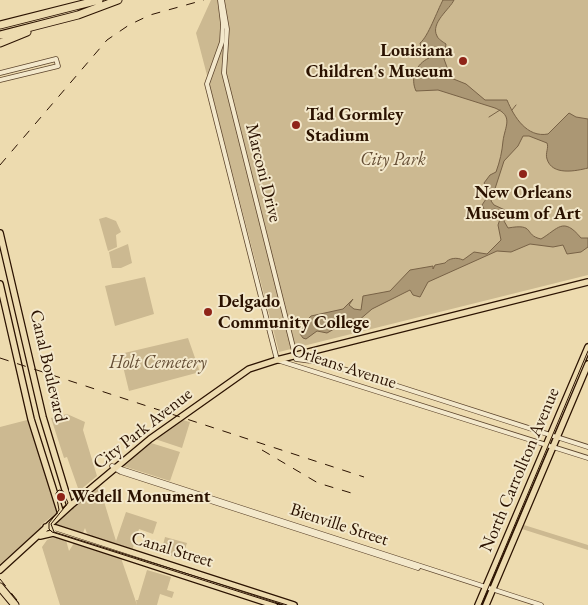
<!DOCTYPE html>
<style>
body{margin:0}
canvas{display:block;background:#eddbaf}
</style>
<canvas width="588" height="605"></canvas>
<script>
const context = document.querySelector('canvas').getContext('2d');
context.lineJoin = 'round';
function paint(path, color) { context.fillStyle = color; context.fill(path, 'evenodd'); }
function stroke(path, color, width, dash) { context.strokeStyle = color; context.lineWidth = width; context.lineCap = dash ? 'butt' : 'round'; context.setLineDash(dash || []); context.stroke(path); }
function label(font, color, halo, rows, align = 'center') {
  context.font = font + ' "EB Garamond",serif'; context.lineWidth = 4; context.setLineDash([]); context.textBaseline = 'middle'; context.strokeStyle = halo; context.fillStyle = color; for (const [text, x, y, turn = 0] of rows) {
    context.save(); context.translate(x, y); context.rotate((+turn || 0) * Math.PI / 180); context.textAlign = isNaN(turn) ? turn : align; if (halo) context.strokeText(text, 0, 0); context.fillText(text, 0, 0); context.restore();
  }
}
paint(new Path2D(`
 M211,0H588V275L279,352L196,33Z
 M106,217L116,221L121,232L116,235L117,247L108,251L99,219Z
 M128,244L132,263L121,268H112L109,252Z
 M145,277L154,314L115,326L105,286Z
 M188,338L200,372L129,391L120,354Z
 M67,414L85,422L83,430L97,476L79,491L67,457L64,458L51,418Z
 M31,419L60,510L41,525L42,527L0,564V427Z
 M183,420L190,422L182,448L155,439Z
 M151,443L180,452L170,481L123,466Z
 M99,485L116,541L126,512L157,522L153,534L139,529L132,551L88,536L85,528L82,535L55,526L54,523Z
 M524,525L588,545V550L522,529Z
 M54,537L66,540L69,551L74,543L121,558L137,605H60L42,547L47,540Z
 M165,537L187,543L185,549L181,548L178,555L175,557L155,551L157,544L163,545Z
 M147,570L171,577L167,590L174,592L172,598L160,594L157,605H137L136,600H138Z`), '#ccb991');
const water = new Path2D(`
 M443,0H454C450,9 430,23 437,36C438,39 443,42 446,44L444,59L448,70L446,76L466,84L485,100H507C514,117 527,138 548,134L569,113L576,117L588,119V168C576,171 552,176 547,159C545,153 549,148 547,143L529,136H523L518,146L504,161L491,201L494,205L505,210L504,221L508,228C536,223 523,235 541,239C558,229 563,216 581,238H588V247L581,252L567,254L563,245L553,247L530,244L511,252L497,251L428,282L420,297L413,295L410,290L372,309L358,321L341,325L327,333L317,331L306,339L303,338L300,334L304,329L300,327L311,316L343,309L353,299L349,305L354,309L361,310L363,296L390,291L410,270L433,266V269L435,265L445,263C449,258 457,257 463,260L474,252L487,254L501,240L498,225L502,213L495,209L485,211L482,205L490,193L484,183L490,175L496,172C500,161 502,152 503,141C505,126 514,116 495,108L438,90L416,91C410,78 416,64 429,58V54L421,47L420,43C428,37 437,11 443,0Z`);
paint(water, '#ab9774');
stroke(water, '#786246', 1);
stroke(new Path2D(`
 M512,110L516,105
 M489,117L500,110`), '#786246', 1);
const minor = new Path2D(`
 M220,0L223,24L222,42L207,84L277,360L588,458
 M222,0L227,29L224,73L296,359L319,362L363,375L588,447
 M0,73L56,59L58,66L0,80
 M307,353L308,356L317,360
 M112,466L541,605
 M114,468L121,472L418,568`);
const major = new Path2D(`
 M0,233L43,417L70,506
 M0,284L31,419L61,514
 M46,527L56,528L294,605
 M40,536L53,533L274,605
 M0,570L70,506L150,439L249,369L277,360L588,282
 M478,605L588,347
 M486,605L588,364`);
const highway = new Path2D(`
 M0,25L99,0
 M0,35L78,15L118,0
 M0,43L27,32
 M0,587L15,605`);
stroke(minor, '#5c442c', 5.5);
stroke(major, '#2b1200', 8);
stroke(highway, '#2b1200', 9);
stroke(minor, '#f3e8cb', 4);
stroke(major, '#eddbaf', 5.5);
stroke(highway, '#eddbaf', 7);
stroke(new Path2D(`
 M281,605L52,532L49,529V523L59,510L56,493L59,490L63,491L68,503L51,524L54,532L287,605
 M481,605L588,351`), '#2b1200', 1);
stroke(new Path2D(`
 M0,165L107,40L129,25L150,15L204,0
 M0,358L364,477
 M262,450L318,483L358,495
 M0,579L21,605`), '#2b1200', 1, [9, 9]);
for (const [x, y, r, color] of [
 [463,61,5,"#8f2418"],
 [296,125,5,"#8f2418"],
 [523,174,5,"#8f2418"],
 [208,312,5,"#8f2418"],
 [61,497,5,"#8f2418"]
]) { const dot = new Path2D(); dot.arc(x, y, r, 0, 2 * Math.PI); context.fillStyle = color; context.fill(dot); stroke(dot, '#f3e8cb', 2); }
label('bold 18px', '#2b1200', '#f3e8cb', [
 ["Louisiana",453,51,"right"],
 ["Children's Museum",453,72,"right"],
 ["Tad Gormley",306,115],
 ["Stadium",306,136],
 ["New Orleans",523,193,"center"],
 ["Museum of Art",523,214,"center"],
 ["Delgado",218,302],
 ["Community College",218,323],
 ["Wedell Monument",71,497]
], 'left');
label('italic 18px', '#634c33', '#f3e8cb', [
 ["City Park",393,160],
 ["Holt Cemetery",158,363]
]);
label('18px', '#2b1200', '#f3e8cb', [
 ["Marconi Drive",263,173,76],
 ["Canal Boulevard",48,366,77],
 ["Orleans Avenue",344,367,18],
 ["City Park Avenue",143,429,-38],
 ["North Carrollton Avenue",520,470,-67],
 ["Bienville Street",339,525,18],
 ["Canal Street",172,550,17]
]);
</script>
